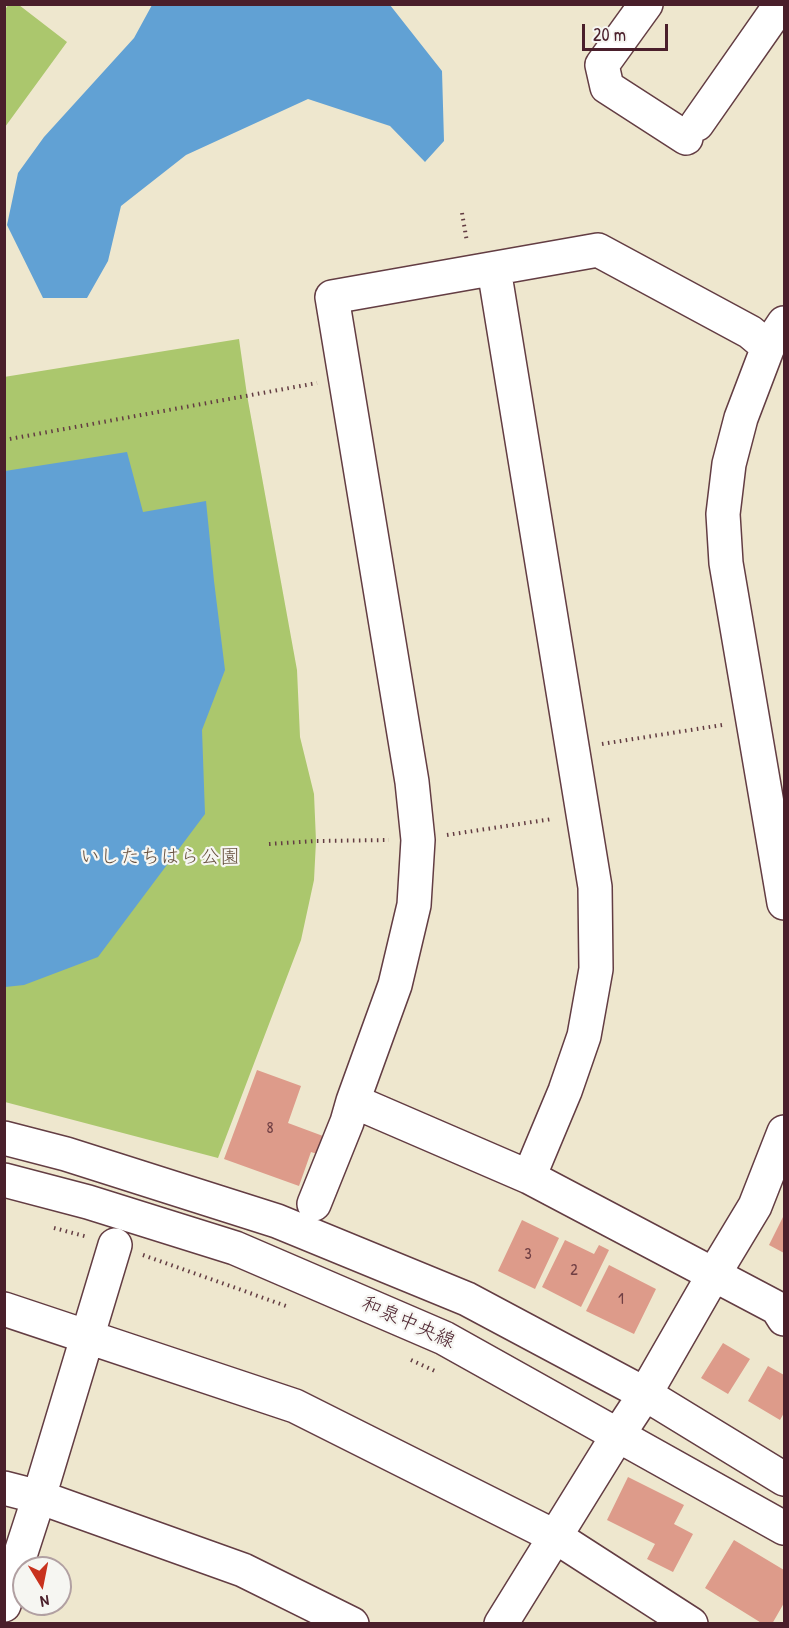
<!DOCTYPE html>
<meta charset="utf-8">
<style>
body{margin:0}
#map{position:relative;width:789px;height:1628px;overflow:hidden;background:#eee7ce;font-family:"Patrick Hand",sans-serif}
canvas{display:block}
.frame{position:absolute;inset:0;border:6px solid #4a1f2b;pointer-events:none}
.north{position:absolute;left:12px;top:1556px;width:60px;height:60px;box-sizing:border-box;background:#f6f6f2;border:2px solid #b1a0a2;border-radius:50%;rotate:170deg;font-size:16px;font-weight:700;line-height:24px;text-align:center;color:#4a1f2b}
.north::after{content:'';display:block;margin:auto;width:21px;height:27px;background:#c8321e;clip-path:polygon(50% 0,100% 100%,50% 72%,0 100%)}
.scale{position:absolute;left:582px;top:24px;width:86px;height:27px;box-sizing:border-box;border:3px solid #4a1f2b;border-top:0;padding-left:8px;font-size:18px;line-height:21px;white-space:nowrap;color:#4a1f2b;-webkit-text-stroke:4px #f6f6f2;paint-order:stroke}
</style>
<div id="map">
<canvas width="789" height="1628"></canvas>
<div class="frame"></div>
<div class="north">N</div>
<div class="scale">20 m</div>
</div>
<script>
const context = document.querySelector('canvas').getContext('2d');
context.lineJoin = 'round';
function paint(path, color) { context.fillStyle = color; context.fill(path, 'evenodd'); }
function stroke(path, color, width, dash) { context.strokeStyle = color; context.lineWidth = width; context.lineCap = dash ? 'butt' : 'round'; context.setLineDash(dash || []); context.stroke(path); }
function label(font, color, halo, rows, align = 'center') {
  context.font = font + ' "Patrick Hand","Klee One",sans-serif'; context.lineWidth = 4.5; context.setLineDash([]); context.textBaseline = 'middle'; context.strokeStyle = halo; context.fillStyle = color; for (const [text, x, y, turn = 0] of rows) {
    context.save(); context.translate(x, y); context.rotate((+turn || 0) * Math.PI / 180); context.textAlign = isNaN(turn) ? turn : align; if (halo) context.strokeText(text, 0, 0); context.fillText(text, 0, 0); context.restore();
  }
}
paint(new Path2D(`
 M9,4L19,5L67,42L5,127L4,11Z
 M239,339L247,395L297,670L300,737L314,794L316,841L314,880L301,940L218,1158L5,1102L4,377Z`), '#abc76d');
paint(new Path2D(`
 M152,5H390L442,71L444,141L425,162L390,126L308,99L186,155L121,206L108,261L87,298H43L7,225L18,173L44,137L134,38Z
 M127,452L143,512L206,501L214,581L225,670L202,730L205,814L98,957L24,985L5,987V471Z`), '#61a1d4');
paint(new Path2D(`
 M257,1070L301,1086L288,1123L323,1136L317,1154L311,1152L299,1186L224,1159Z
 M784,1215V1253L769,1245Z
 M522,1220L559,1238L535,1289L498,1271Z
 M565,1240L594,1254L599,1245L609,1250L581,1307L542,1287Z
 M609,1265L656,1289L634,1334L586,1311Z
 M723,1343L750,1359L728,1394L701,1378Z
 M768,1366L784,1375V1413L780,1420L748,1401Z
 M628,1477L684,1505L674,1524L693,1534L673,1572L647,1559L655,1544L607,1520Z
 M734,1540L784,1570V1603L772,1624H763L705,1588Z`), '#dd9b8a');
const minor = new Path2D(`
 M646,4L602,65L607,87L686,138
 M697,124L781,4
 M494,269L595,887L596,969L584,1036L565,1091L529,1177
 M784,323L768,347L741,418L729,464L723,514L726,563L784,903
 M768,347L750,332L598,250L332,297L412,782L418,840L414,905L395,985L353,1101L529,1177L777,1308L784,1319
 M4,1138L66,1154L277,1221L467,1299L645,1394L784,1479
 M4,1180L88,1202L235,1248L444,1338L784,1528
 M314,1204L347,1122L353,1101
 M4,1309L295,1406L556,1537L691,1624
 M4,1488L39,1497L243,1570L352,1624
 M4,1605L39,1497L115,1245
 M501,1624L618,1435L645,1394L714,1274L755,1206L784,1132`);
stroke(minor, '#633d43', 36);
stroke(new Path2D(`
 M462,213L467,242
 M4,440L317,383
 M602,744L722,725
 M447,835L552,819
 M269,844L316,841L389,840
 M54,1228L88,1237
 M143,1255L289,1307
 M411,1360L437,1372`), '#633d43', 4, [1.5, 4.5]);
stroke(minor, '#fff', 33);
label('16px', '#6f3e43', null, [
 ["8",270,1129],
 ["3",528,1255],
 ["2",574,1271],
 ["1",621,1300]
]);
label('20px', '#67513f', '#f6f6f2', [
 ["いしたちはら公園",160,858]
]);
label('20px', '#4a1f2b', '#f6f6f2', [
 ["和泉中央線",408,1323,24]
]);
</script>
